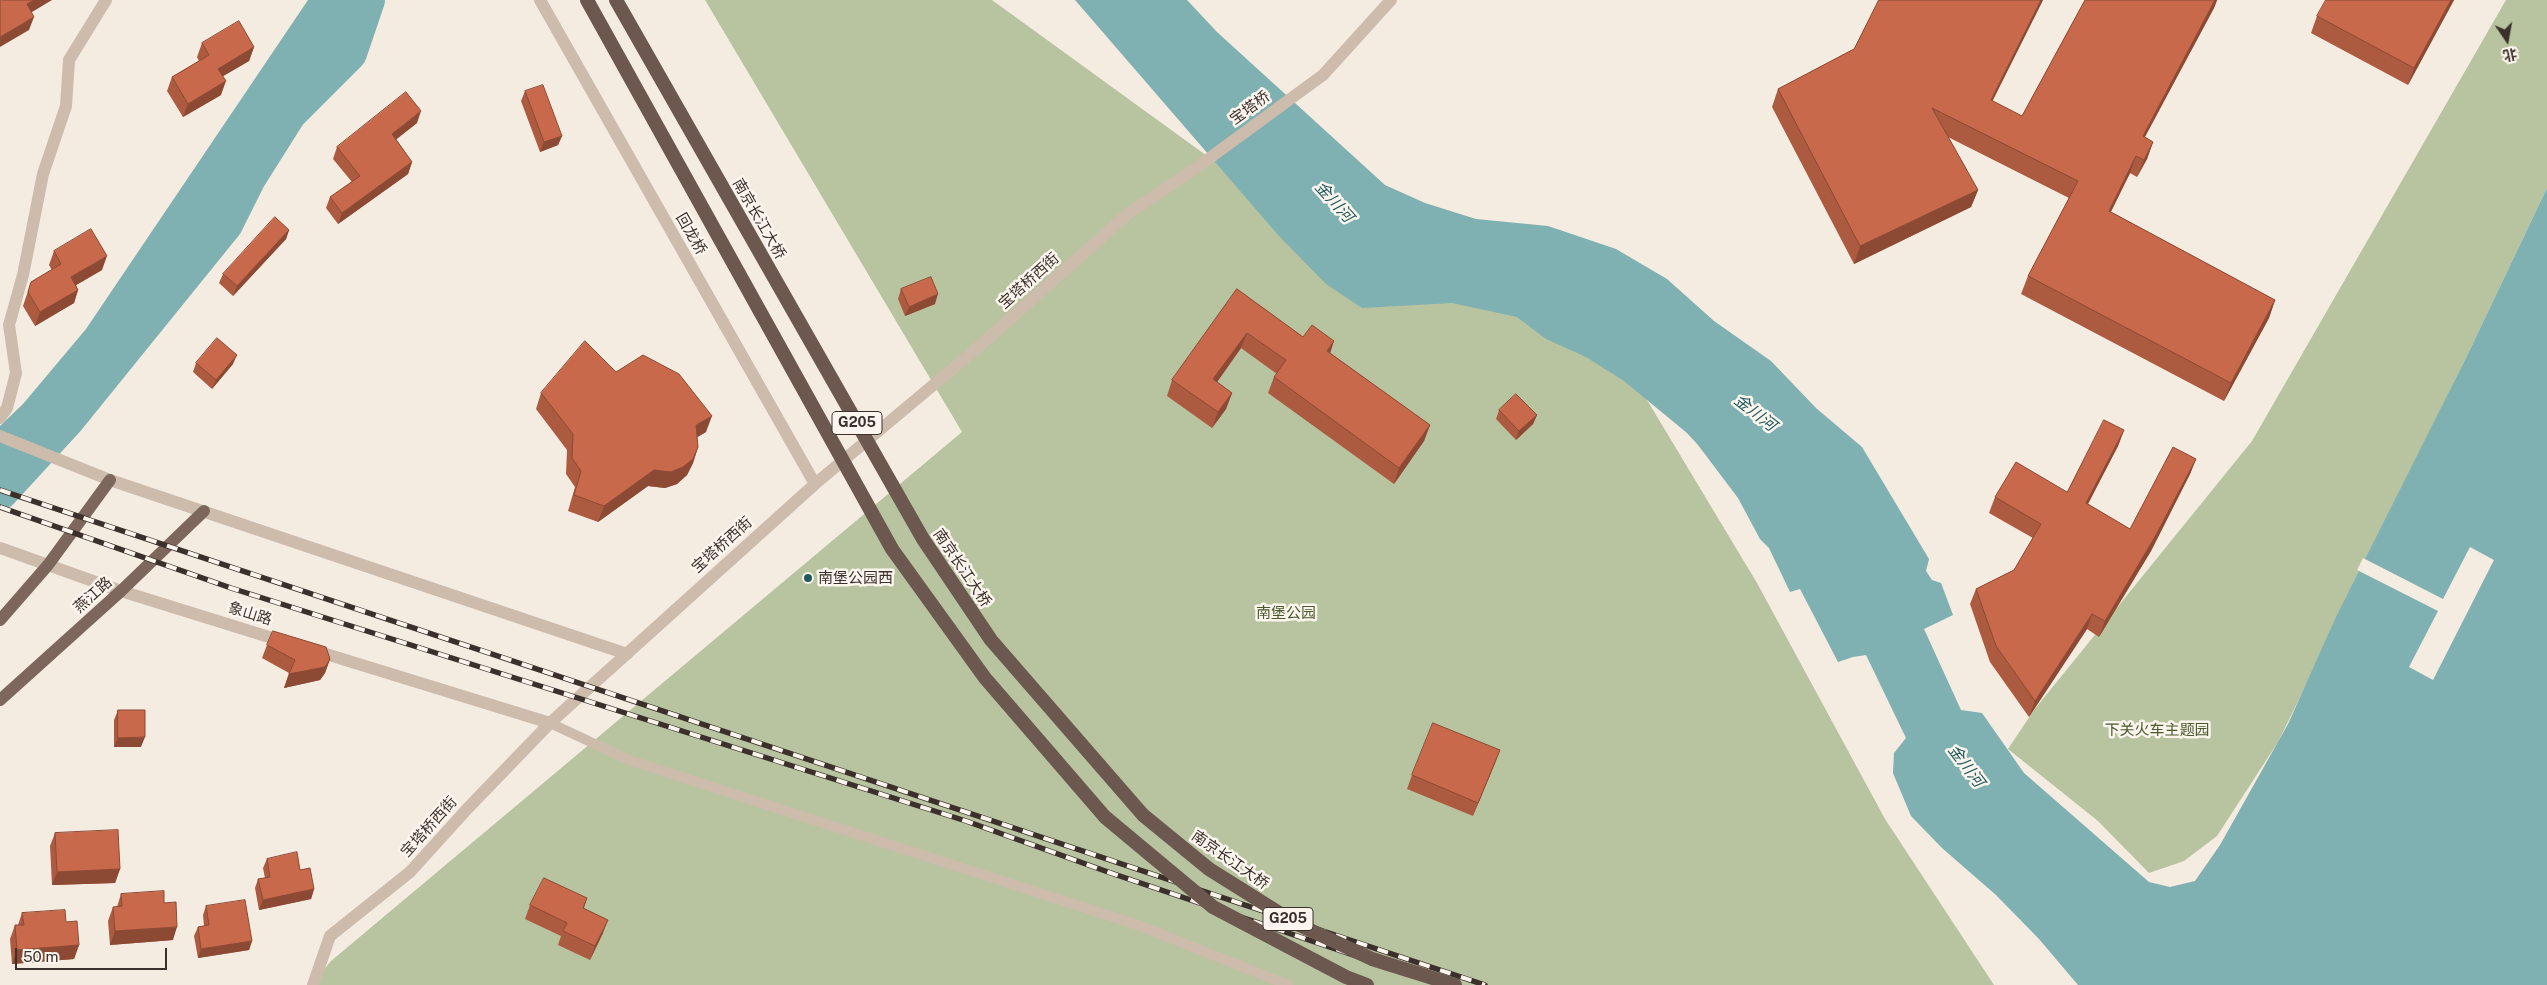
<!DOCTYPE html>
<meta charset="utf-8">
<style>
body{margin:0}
#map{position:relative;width:2547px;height:985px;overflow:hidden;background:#f4ebe1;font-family:"Public Sans","Noto Sans SC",sans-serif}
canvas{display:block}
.north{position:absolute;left:2482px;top:15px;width:50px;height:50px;-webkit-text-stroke:4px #fbf5ee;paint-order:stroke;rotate:168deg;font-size:14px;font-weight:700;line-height:20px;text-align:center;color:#3b302b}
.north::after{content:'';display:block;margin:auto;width:18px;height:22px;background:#3b302b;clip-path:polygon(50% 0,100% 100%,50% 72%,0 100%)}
.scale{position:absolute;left:15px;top:948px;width:152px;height:22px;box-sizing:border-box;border:2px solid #3b302b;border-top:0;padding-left:6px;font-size:15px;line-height:18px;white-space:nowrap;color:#3b302b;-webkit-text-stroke:4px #fbf5ee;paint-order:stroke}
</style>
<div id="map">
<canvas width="2547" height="985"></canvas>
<div class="north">北</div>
<div class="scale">50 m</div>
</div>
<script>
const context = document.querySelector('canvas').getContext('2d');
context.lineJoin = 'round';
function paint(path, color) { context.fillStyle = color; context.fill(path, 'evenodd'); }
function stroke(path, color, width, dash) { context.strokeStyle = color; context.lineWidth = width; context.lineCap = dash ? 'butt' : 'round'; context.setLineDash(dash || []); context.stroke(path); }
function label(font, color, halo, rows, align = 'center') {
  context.font = font + ' "Public Sans","Noto Sans SC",sans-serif'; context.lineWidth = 5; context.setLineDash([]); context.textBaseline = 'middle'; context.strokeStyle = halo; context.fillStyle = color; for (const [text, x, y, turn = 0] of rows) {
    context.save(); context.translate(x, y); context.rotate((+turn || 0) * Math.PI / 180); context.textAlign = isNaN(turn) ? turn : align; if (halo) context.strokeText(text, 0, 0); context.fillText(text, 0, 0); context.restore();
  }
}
paint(new Path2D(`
 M705,0H992L1265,198L1620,355L1757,583L1885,819L1994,985H311L331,961L962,432Z
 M2506,0H2547V188L2465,360L2278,742L2217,836L2184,861L2149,873L2098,821L2008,749L2034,710L2252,441Z`), '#b8c4a0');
paint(new Path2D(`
 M308,0H363L337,50L236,182L173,272L129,324L0,493V426L23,404L86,329Z
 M1075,0H1187L1217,32L1385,185L1425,203L1476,219L1548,226L1616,249L1667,279L1714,321L1771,361L1816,408L1862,447L1929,559L1926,571L1932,580L1941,583L1953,615L1924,629L1961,710L1982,713L2024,773L2149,882L2170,887L2195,881L2220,845L2288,724L2336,617L2465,360L2547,188V985H2078L2039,939L1996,895L1942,848L1911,816L1893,773L1894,753L1906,738L1866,655L1853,657L1838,662L1800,589L1790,592L1769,548L1760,539L1738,498L1698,445L1687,433L1624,381L1586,357L1546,339L1517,317L1452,303L1362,308L1326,284L1279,236Z`), '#7fb0b2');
paint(new Path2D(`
 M2470,547L2494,560L2433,680L2409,667L2438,611L2357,570L2363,558L2443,599Z`), '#f4ebe1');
stroke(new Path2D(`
 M0,492L68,418L225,224L248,178L289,113L349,53L367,0`), '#7fb0b2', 36);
stroke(new Path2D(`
 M550,723L629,760L1138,925L1288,985`), '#cdbbac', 10);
stroke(new Path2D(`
 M540,0L815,484
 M0,418L7,408L16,373L9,325L23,275L43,174L66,106L69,60L106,0
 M313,985L330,936L410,872L468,808L550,723L815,484L974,351L1129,213L1196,168L1323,75L1391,0`), '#cdbbac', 12);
stroke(new Path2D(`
 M0,436L110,480L627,654
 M0,548L121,591L285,642
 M313,650L550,723`), '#cdbbac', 12);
stroke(new Path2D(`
 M0,620L48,565L110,480
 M0,700L121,591L204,511`), '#7d675c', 12);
const rail = new Path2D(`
 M0,490L1485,985
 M0,507L231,588L966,821L1108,872L1442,985`);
stroke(rail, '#3b302b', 5.5);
stroke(rail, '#fbf5ee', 4, [11]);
stroke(new Path2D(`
 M587,0L892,549L985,678L1105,817L1213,907L1346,977L1367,985
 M616,0L923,539L991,640L1143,815L1209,869L1295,923L1372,959L1455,985`), '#6c584f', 14);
paint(new Path2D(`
 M1879,0H2043L1992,101L2022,116L2085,0H2217L2214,8L2145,137L2153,142L2147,159L2137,177L2130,173L2111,212L2275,300L2269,318L2224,401L2021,294L2028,276L2069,198L1948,137L1978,190L1971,207L1854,264L1772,107L1778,89L1854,49Z
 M2454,0L2408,85L2311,33L2317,16Z
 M202,43L254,47L249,61L223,76L221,95L183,117L167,91L172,77L199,61L197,57Z
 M525,91L562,136L558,145L540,152L521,101Z
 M417,123L396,139L412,162L408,174L338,224L326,208L330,197L352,182L333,159L337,147Z
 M289,230L286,239L233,296L219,283L223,274Z
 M54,251L102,270L76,285L78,290L74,303L35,326L23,306L31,282L52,270L49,265Z
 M901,289L935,304L905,316L898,299Z
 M1237,289L1303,337L1330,353L1430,425L1424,441L1394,484L1268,393L1274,377L1277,374L1241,348L1217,382L1232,393L1226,409L1212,428L1167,396L1172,380Z
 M196,363L233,364L212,389L193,372Z
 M616,372L706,432L697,437L698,447L693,463L687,475L677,484L665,488L648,486L598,522L568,511L575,487L566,474L567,450L536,409L541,393Z
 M1499,410L1537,415L1533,424L1516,440L1496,419Z
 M2124,430L2118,446L2088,504L2130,529L2196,459L2190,474L2151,551L2099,637L2087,629L2029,717L1990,662L1970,604L1976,589L2014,570L2033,538L1989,513L1995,497L2067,492Z
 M267,645L330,659L325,673L320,680L284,688L289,673L262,658Z
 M118,710L141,747H114V720Z
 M1495,763L1473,816L1407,789L1412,775Z
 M55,833L120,869L115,883L52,885L50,846Z
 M267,859L300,870L314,889L311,899L259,910L255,888L258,879L265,878L263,868Z
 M121,894L164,903L173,940L110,945L108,921L113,907H117Z
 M587,898L584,908L603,933L590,960L558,945L561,936L525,919L530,905Z
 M206,906L252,941L249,950L198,958L194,936L198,927L204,926L203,915Z
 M22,913L66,922L79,945L74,959L12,964L10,939L15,925H18Z`), '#ac5a40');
paint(new Path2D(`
 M34,0H52L22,18L27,4Z
 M2041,0H2043L1984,118L1991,100Z
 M2215,0H2217L2214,8L2136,153L2143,136Z
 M2451,0H2454L2408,85L2414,68Z
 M34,17L29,30L0,47V37Z
 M254,47L249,61L213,82L218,69Z
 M226,81L221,95L183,117L188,104Z
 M421,111L417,123L388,146L392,134Z
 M562,136L558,145L540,152L544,142Z
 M2153,142L2147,159L2137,177L2144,160Z
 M2136,156L2130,173L2102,229L2109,211Z
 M412,162L408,174L338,224L342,213Z
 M1978,190L1971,207L1854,264L1860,246Z
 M289,230L286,239L233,296L237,286Z
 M107,256L102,270L66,291L71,277Z
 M78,290L74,303L35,326L40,312Z
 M938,294L935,304L905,316L909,307Z
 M2275,300L2269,318L2224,401L2231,383Z
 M1247,333L1241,348L1208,395L1213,379Z
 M1334,341L1329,357L1327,351Z
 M237,355L233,364L212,389L216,380Z
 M1232,393L1226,409L1212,428L1218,412Z
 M1537,415L1533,424L1516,440L1519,431Z
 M712,416L706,432L691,441L696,425Z
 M1430,425L1424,441L1394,484L1399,468Z
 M2124,430L2118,446L2080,519L2086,503Z
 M698,447L693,463L687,475L677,484L665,488L648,486L598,522L604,506L654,470Z
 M2196,459L2190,474L2151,551L2099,637L2105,621Z
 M2092,614L2087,629L2029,717L2035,701Z
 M330,659L325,673L320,680L284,688L289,674Z
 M145,737L141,747H114L118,738Z
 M1500,750L1495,763L1473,816L1478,803Z
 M120,869L115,883L52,885L57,872Z
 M314,889L311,899L259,910L263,900Z
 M608,920L603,933L590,960L595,946Z
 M177,927L173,940L110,945L115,931Z
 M252,941L249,950L198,958L201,949Z
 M79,945L74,959L12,964L17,950Z`), '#8c4a34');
const building = new Path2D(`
 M2,0H34L27,4L34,17L0,37V1Z
 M1879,0H2041L1991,100L2022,116L2085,0H2215L2143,136L2153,142L2144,160L2136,156L2109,211L2275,300L2231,383L2028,276L2078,181L1932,108L1978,190L1860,246L1778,89L1854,49Z
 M2326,0H2451L2414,68L2317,16Z
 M239,21L254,47L218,69L226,81L188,104L172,77L209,55L202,43Z
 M543,85L562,136L544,142L525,91Z
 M406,92L421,111L392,134L412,162L342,213L330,197L360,176L337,147Z
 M275,217L289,230L237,286L223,274Z
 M91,229L107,256L71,277L78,290L40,312L28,292L31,282L61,264L54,251Z
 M931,277L938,294L909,307L901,289Z
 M1237,289L1303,337L1312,325L1334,341L1327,351L1430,425L1399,468L1274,377L1286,360L1247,333L1213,379L1232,393L1218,412L1172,380Z
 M217,338L237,355L216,380L196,363Z
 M585,341L616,372L643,355L679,374L712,416L696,425L698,447L693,459L683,467L671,472L654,470L604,506L574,495L581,471L572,458L573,434L541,393Z
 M1516,394L1537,415L1519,431L1499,410Z
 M2104,420L2124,430L2086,503L2130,529L2173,447L2196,459L2156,535L2105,621L2092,614L2035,701L1996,646L1976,589L2014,570L2041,524L1995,497L2016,462L2067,492Z
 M273,631L326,647L330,659L325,667L289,674L295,660L267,645Z
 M118,710H145V737L118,738Z
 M1433,723L1500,750L1478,803L1412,775Z
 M118,830L120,869L57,872L55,833Z
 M297,852L300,870L310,868L314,889L263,900L258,879L270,877L267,859Z
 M544,878L587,898L583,908L608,920L595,946L563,931L567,923L530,905Z
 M164,891V903L176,902L177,927L115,931L113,907L122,906L121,894Z
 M245,900L252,941L201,949L198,927L209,925L206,906Z
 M65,910L66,922L77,921L79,945L17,950L15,925H24L22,913Z`);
paint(building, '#c8694b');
stroke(building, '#8c4a34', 1);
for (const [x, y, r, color] of [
 [808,578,5,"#1f5a5e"]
]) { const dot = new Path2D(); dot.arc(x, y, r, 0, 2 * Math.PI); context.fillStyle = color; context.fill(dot); stroke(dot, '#fbf5ee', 2); }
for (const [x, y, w] of [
 [857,423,50],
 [1288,919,50]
]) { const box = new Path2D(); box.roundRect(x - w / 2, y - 11.5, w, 23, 4); context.fillStyle = '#fbf5ee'; context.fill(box); stroke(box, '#3b302b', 1); }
label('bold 14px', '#3b302b', null, [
 ["G205",857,423],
 ["G205",1288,919]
]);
label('15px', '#3b302b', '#fbf5ee', [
 ["宝塔桥",1250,108,-36],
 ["南京长江大桥",759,219,60],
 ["回龙桥",691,234,60],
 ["宝塔桥西街",1029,281,-42],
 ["宝塔桥西街",722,545,-42],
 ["南京长江大桥",962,568,56],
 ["燕江路",93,595,-42],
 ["象山路",250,614,17],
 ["宝塔桥西街",429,827,-48],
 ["南京长江大桥",1230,860,35]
]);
label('15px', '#3b302b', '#fbf5ee', [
 ["南堡公园西",818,578]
], 'left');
label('15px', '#4a5a2e', '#fbf5ee', [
 ["南堡公园",1286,613],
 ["下关火车主题园",2157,730]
]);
label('italic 16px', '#1f5a5e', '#fbf5ee', [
 ["金川河",1334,202,48],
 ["金川河",1755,413,38],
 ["金川河",1966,766,53]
]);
</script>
